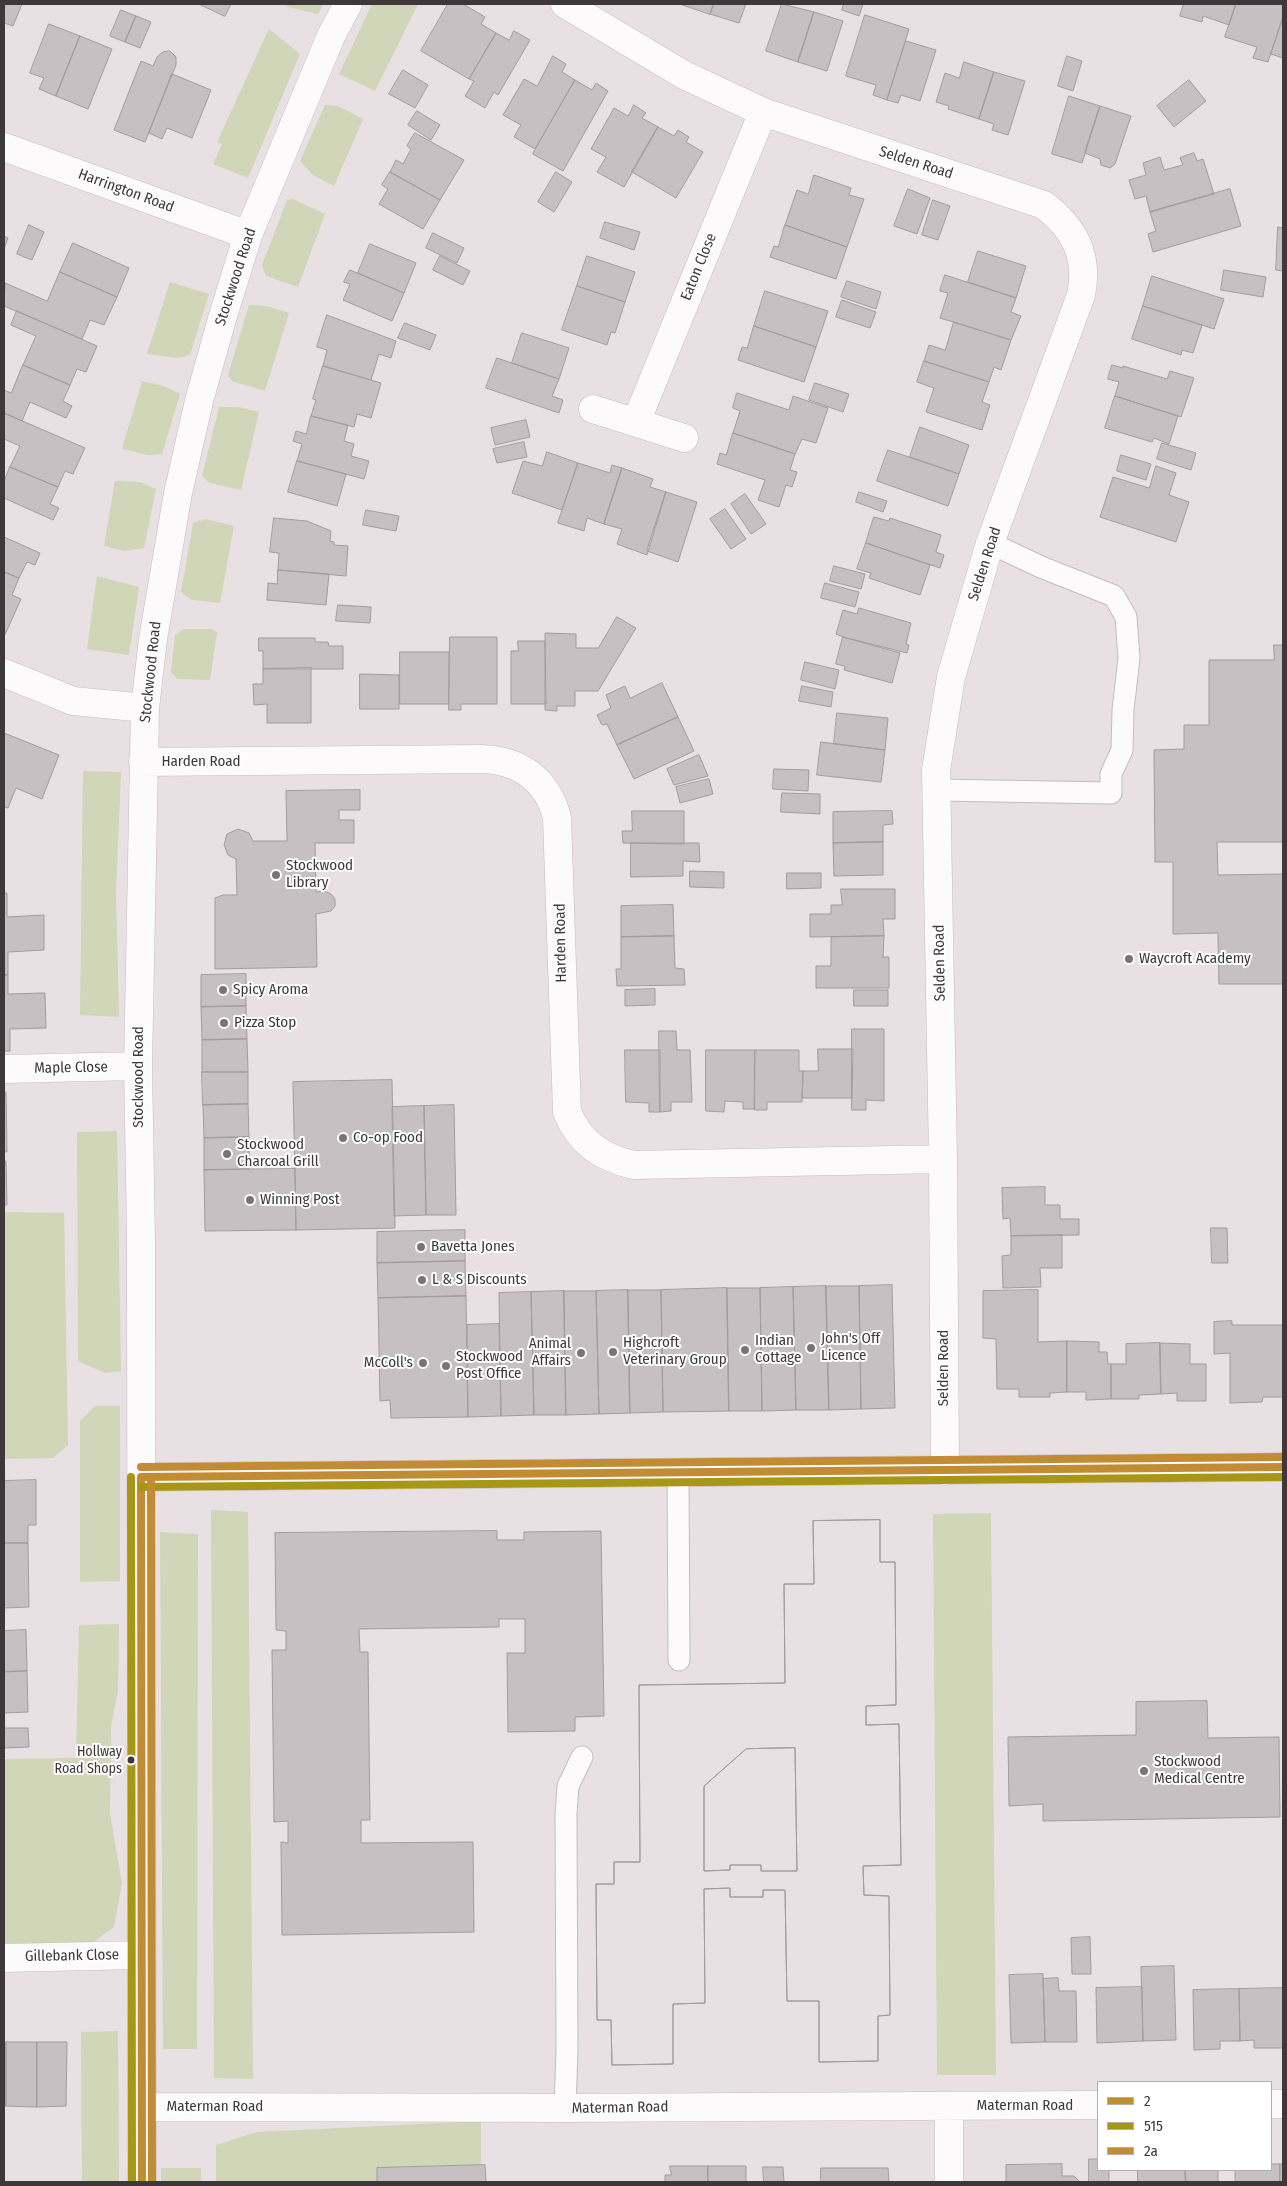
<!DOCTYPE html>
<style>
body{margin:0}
#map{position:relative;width:1287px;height:2186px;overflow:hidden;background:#e8e0e2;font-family:"Fira Sans Condensed",sans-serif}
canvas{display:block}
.frame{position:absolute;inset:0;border:5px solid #3e383a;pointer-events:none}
.legend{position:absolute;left:1097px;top:2081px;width:175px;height:90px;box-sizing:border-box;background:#fff;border:1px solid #b2afb0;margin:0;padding:6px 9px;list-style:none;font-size:15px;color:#3e383a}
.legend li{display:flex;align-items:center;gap:10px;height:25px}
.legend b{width:25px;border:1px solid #b2afb0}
</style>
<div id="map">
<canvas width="1287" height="2186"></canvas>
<div class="frame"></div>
<ul class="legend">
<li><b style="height:6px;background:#c28c35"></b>2</li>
<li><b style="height:6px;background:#a89617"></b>515</li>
<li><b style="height:6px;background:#c28c35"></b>2a</li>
</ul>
</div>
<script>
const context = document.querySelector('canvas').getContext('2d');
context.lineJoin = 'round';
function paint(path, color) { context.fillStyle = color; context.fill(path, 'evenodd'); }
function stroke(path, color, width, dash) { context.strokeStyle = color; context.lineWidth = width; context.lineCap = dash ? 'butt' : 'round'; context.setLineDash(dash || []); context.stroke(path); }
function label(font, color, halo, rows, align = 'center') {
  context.font = font + ' "Fira Sans Condensed",sans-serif'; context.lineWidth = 4; context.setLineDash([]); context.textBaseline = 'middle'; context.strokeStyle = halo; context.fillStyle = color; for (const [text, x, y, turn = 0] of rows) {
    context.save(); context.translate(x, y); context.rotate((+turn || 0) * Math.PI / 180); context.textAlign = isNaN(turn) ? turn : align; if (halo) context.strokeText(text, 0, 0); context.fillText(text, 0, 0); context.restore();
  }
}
paint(new Path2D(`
 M281,4H323L318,14L292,8Z
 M372,4H418L375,91L339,74Z
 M269,29L300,54L248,178L213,164L222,144L217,142Z
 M325,105L338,106L363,119L334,186L313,175L300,161Z
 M293,199L325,214L298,287L266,276L262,265L287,200Z
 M170,282L209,294L190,355L178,358L147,354Z
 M249,305L266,306L289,313L265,391L232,381L228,375Z
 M142,381L167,387L180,394L162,454L148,455L122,449Z
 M219,407H238L259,412L241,490L210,483L202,476Z
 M115,481L139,482L156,489L144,548L125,551L104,546Z
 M206,519L234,526L220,603L192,600L181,592L193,523Z
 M97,576L139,587L129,655L87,649Z
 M184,629H211L217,632L210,680L177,679L171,672L175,635Z
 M83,771L121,772L116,892L119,1017L80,1015Z
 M117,1131L121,1371L105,1373L78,1361L77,1132Z
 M4,1212L64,1213L68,1445L53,1458L4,1459Z
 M95,1406H120V1581L80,1582V1421Z
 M211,1510L248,1512L253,2079L214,2078Z
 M991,1513L996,2075H937L933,1514Z
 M160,1532L198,1534L197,2049H163Z
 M119,1624L118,1690L111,1727L110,1814L122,1883L114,1927L92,1943H4V1759L76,1758L79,1625Z
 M118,2031L119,2182H82L81,2032Z
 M481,2121V2166L377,2168V2182H216V2145L257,2132Z
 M161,2168H201V2182H161Z`), '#d0d6b7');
const building = new Path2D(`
 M4,4H22L13,26L4,23Z
 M199,4H231L225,16Z
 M448,4H463L485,17L481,24L496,33L469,79L421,51Z
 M680,4H714L710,14Z
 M714,4H746L739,23L710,14Z
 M782,4L814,12L798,62L766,51Z
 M844,4H863L859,16L842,10Z
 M1184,4H1236L1229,25L1203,16L1202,22L1180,16Z
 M1236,4H1283V17L1268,62L1253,58L1257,47L1225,37Z
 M121,10L136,16L125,42L110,36Z
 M814,12L843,21L827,71L798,62Z
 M865,15L909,29L887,100L873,95L876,85L846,76Z
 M136,16L151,22L140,48L125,42Z
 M1283,17V58L1271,54Z
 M49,24L80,36L56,96L39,89L44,78L30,73Z
 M514,31L530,40L498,95L494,92L485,108L465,96L474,81L469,79L496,33L509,40Z
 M80,36L112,49L88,109L56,96Z
 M906,41L936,50L920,101L901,95L898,103L887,100Z
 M170,51L176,57V65L145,142L114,130L141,61L153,66L157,57L163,52Z
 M553,56L566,64L562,72L575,80L535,149L514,137L521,125L503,115L524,79L537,86Z
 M1067,56L1082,61L1073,91L1058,86Z
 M964,62L994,72L979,119L948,109L949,106L936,102L945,73L959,78Z
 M403,70L428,85L415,108L389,94Z
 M994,72L1025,81L1008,135L992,130L994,124L979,119Z
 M172,74L211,90L192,138L167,128L162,139L149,133Z
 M575,80L592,90L596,83L608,91L563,171L533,154Z
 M1189,80L1206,101L1174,127L1157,106Z
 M1069,96L1100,106L1082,163L1052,154Z
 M634,105L646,113L642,118L658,127L624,187L597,172L606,157L591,149L614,108L628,116Z
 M1100,106L1131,116L1115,164L1110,168L1101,165L1100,159L1085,153Z
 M417,111L440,125L431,140L408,125Z
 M658,127L674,136L678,130L689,137L686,142L703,152L676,198L632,172Z
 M415,133L464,160L440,200L390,172L396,160L403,164L411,149L407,146Z
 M1194,153L1197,161L1203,159L1214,194L1150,212L1146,196L1135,199L1129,180L1146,175L1143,163L1160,157L1164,170L1183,165L1180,158Z
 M390,172L440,200L423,229L379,204L388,189L382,185Z
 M556,172L572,182L554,212L538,202Z
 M814,175L851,188L849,195L864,199L847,247L785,225L797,190L808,194Z
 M908,189L930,198L917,234L894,226Z
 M1230,189L1241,226L1153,252L1148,234L1156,231L1150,212Z
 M933,200L950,206L938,240L922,235Z
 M605,222L640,232L634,250L600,238Z
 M29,225L44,232L32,260L17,254Z
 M785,225L847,247L836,279L770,257L774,246L778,247Z
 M1278,227L1283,228V271L1276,270Z
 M433,233L464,248L457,263L426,248Z
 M4,236L8,238L4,249Z
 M73,243L129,268L117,297L60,272Z
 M370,244L416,263L404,293L358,273Z
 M978,251L1026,266L1016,298L968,282Z
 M440,256L470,271L463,285L433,270Z
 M587,256L635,272L625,302L577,286Z
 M350,270L404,293L392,321L343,300L350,284L344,282Z
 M1224,270L1266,277L1263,297L1221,290Z
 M60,272L117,297L104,325L90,320L82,339L4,306L5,283L47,301Z
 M945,275L1016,298L1011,312L1021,316L1011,340L940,318L948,293L940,291Z
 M1152,276L1224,299L1214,329L1143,306Z
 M847,281L881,292L876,309L841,297Z
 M577,286L625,302L615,333L611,332L607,345L562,330Z
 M765,291L828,311L816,347L754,326Z
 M842,300L876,312L870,328L836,317Z
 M1143,306L1202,325L1193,353L1182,350L1181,355L1132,339Z
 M17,311L97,346L86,372L77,369L70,385L23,365L36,336L11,325Z
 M327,315L396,341L391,358L379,354L371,380L323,366L327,350L317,347Z
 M954,322L1011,340L1001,370L994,367L989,382L924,361L929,345L945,350Z
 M405,323L436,335L430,350L398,338Z
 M754,326L816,347L804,382L738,360L742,347L747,348Z
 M522,333L569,348L559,379L512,363Z
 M497,358L559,379L552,396L563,400L559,413L486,388Z
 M924,361L989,382L982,402L990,405L982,430L926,412L934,388L917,382Z
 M23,365L70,385L63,401L72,406L66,418L30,402L22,421L4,413V390L11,393Z
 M1112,365L1123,368V366L1167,379L1170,371L1194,378L1181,417L1115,396L1119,382L1108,379Z
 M323,366L381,383L371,418L357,414L354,427L311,416L316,400L313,399Z
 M815,383L849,394L843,412L809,400Z
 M737,393L789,410L793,396L828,408L816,443L802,439L795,454L733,433L740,411L733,408Z
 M1115,396L1178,416L1169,444L1154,438L1152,442L1105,428Z
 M4,413L85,448L73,474L65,471L58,487L10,467L20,446L4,439Z
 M311,416L348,425L344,441L354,444L351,456L369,461L364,479L297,461L302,444L293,441L296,431L306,434Z
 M526,420L530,437L495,445L491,428Z
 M920,427L969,445L959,474L910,457Z
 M733,433L795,454L790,470L797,472L792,487L786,485L779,507L758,500L765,480L717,464L720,453L726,455Z
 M524,442L527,457L497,463L493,449Z
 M1162,443L1196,453L1191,470L1157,459Z
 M888,450L959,474L948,506L877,481Z
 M547,452L578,463L562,510L512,493L523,461L542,466Z
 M1121,455L1151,464L1146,480L1117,471Z
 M297,461L346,474L337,506L288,492Z
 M578,463L610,473L612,465L622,468L604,524L587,518L584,531L558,523Z
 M1156,466L1176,473L1169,495L1189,502L1176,542L1100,517L1113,477L1149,488Z
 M10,467L58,487L50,504L59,508L53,520L4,498V482Z
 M622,468L653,479L650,487L666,492L647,555L617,544L622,529L604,524Z
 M666,492L697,502L678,562L647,551Z
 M859,492L887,501L883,512L856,502Z
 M745,494L766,524L751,534L731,504Z
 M725,509L746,539L731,549L710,519Z
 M366,510L399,516L396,531L363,525Z
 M874,517L889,521L890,518L941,535L936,552L944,555L940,568L866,543Z
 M274,518L307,521L331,531L330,541L334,542V545L348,546L346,576L278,570L279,553L270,552Z
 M4,537L40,553L35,565L27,562L19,578L4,572Z
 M866,543L930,565L920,595L869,578L871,573L857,569Z
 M834,566L865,574L861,589L830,581Z
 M278,570L329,574L326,605L267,600L268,583L277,584Z
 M4,572L19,578L12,595L21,599L4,637Z
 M825,583L859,592L855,607L821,598Z
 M338,605L371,607L370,623L336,621Z
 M859,608L911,623L906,644L909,645L907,653L843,637L836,634L843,610L857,614Z
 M617,617L636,628L598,691H575V706H557V711L545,710V633L576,634V648H598Z
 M450,637H497V704H461V710H449Z
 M843,637L900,653L892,683L844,670L845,666L836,664Z
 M259,638H315V642H328L329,646H343V669H263V651H259Z
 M518,641H545L546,704H511V651H518Z
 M1274,645H1283V842H1217L1218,875L1283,874V984H1219L1218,933L1173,934V862H1155L1154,750L1184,749V725H1209V660H1274Z
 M400,652H449V704H400Z
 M805,662L839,670L835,689L801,680Z
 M311,668V723H267V704L254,705L253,684H263V669Z
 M360,674L399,675V709H360Z
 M662,683L678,717L617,745L607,724L602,725L597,715L611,708L606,695L625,686L630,698Z
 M802,686L833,692L831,707L799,701Z
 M837,713L888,718L885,750L834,744Z
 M678,717L694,751L634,779L617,745Z
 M4,733L59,755L42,799L16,788L8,808L4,807Z
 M821,742L885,750L881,782L817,775Z
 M699,755L708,776L674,785L667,769Z
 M774,769L809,770L808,791L773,789Z
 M709,779L713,794L680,803L676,787Z
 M360,790V810H339V820H354V843H315L316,892L324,891L331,894L335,899V906L331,911L316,914L317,967L215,969V898L223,895H237L236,859L228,855L224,845L227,834L238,829L249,833L253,841H287L286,791Z
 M782,793L820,794V814L781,812Z
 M632,811H684V844L623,843L622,831H632Z
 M892,811L893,824L883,825V842L833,843V812Z
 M883,842V875L834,876L833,843Z
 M631,843H699L700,862L683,861V876L631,877Z
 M690,871L724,872V888L690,887Z
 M787,873H821V888L787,889Z
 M841,889H895V919H883L884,936L810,937V914H831V905H842Z
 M4,893H7V917L44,915V950L8,952V975H4Z
 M673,905L674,936L621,937V906Z
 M674,936L675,968L684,969L685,985L617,986L616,969H621V937Z
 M884,936L883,957H889V988H816V966H831V937Z
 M246,974V1006L201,1007V975Z
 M4,975H8V994L45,993L46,1028L10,1029V1051H4Z
 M655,989V1005L625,1006V990Z
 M854,990H888V1006H854Z
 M246,1006L247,1039L202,1040L201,1007Z
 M852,1029H884V1101L866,1100V1110H852Z
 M659,1031H676L677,1050H690L692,1102H671V1111L660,1112Z
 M247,1039L248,1072H202V1040Z
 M818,1049H853L852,1098H802L803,1071H818Z
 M625,1050H660V1112H649V1103L626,1102Z
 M706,1050H755L754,1109H743V1102L725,1101L724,1112L706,1111Z
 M755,1050H799V1071H803L802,1102H767V1110H755Z
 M202,1072H248V1104L203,1105Z
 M392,1080L395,1228L296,1230L293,1082Z
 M4,1092H6L7,1152H4Z
 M248,1104L249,1137L204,1138L203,1105Z
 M454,1105L456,1215H426L424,1106Z
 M424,1106L426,1215L394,1216L392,1107Z
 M249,1137V1169L204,1170V1138Z
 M4,1161H6L7,1205H4Z
 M295,1169L296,1230L205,1231L204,1170Z
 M1045,1187V1205H1060V1219H1079V1235L1011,1236L1010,1218L1003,1219L1002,1188Z
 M1211,1228H1227L1228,1263H1212Z
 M465,1230V1261L377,1263V1232Z
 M1062,1235V1268H1040L1041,1287L1003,1288L1002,1256L1011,1255V1236Z
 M465,1261L466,1296L378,1298L377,1263Z
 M892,1285L895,1408L861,1409L859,1286Z
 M826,1286L829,1410H796L793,1287Z
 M826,1286H859L861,1409L829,1410Z
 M793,1287L796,1410L762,1411L760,1288Z
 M727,1288H760L762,1411H729Z
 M727,1288L729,1411L663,1412L661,1290Z
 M628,1290H661L663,1412L630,1413Z
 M628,1290L630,1413L599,1414L596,1291Z
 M1038,1290V1342L1067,1341V1392L1050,1393V1397H1019V1389H997L996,1339L983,1338V1291Z
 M564,1291H596L599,1414L566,1415Z
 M564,1291L566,1415H534L531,1292Z
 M531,1292L534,1415L501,1416L499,1293Z
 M466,1296L468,1417L391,1418L390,1400L380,1401L378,1298Z
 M1232,1321V1325H1283V1397H1263L1262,1402L1230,1403V1353L1214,1354V1322Z
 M499,1324L501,1416L468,1417L467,1325Z
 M1067,1341L1099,1342V1352H1107L1108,1364H1111V1399L1086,1400V1392H1067Z
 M1160,1343L1161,1394L1139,1395V1399H1111V1364H1126V1344Z
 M1160,1343L1190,1344V1364H1206V1401H1177V1393L1161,1394Z
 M36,1480V1525H28V1543H4V1481Z
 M880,1520V1562H895L896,1705L866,1706V1725L899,1724L901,1865L863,1866L864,1895L889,1896L890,2015L878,2016V2061L819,2062V2001H787L785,1890H763V1897H730V1888L704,1889L705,2003L673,2004V2064L612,2065L611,2020H597L596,1884H614V1862H640L639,1685L785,1683L784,1584H814L813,1521ZM795,1748L797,1871H761V1865H730V1870L704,1871V1786L746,1749Z
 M880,1520V1562H895L896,1705L866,1706V1725L899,1724L901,1865L863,1866L864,1895L889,1896L890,2015L878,2016V2061L819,2062V2001H787L785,1890H763V1897H730V1888L704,1889L705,2003L673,2004V2064L612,2065L611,2020H597L596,1884H614V1862H640L639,1685L785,1683L784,1584H814L813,1521Z
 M497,1531V1540H524V1532L601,1531L604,1716L575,1717V1731L508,1732L507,1653H525V1619H499V1627L359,1629L360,1652H368L370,1820H361V1843L473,1842L474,1932L282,1935L281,1842L288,1843V1821L274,1822L272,1650H286V1631L276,1630L275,1533Z
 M4,1543H28L29,1607L4,1608Z
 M26,1630L27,1671L4,1672V1631Z
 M27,1671L28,1712L4,1713V1672Z
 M1207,1701L1208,1738L1279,1737L1280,1817L1043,1821V1804L1009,1806L1008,1737L1136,1735V1702Z
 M4,1728H28L29,1747L4,1748Z
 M795,1748L797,1871H761V1865H730V1870L704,1871V1786L746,1749Z
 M1090,1937L1091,1974H1072L1071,1938Z
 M1174,1966L1176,2040L1143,2041L1141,1967Z
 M1043,1974L1045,2042L1011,2043L1009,1975Z
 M1058,1978L1059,1991H1076L1077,2042H1045L1043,1979Z
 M1142,1987L1143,2041L1097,2043L1096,1988Z
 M1283,1988V2048H1254V2040L1240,2041L1239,1989Z
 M1239,1989L1240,2041H1220V2049L1194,2050L1193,1990Z
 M4,2042H6V2106H4Z
 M6,2042H37V2107L6,2106Z
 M37,2042H67L66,2106L37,2107Z
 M1089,2159H1098V2170H1109V2182H1089Z
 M1062,2164V2176H1074L1080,2182H1006V2165Z
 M1271,2164H1280V2182H1235V2170H1271Z
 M1280,2164H1283V2182H1280Z
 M485,2165L486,2182H377V2168Z
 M670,2166H708V2182H665V2175H671Z
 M708,2166H746V2182H708Z
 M763,2167H783L784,2182H764Z
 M821,2168H888L889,2182H821Z
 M1138,2170H1185L1186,2182H1138Z
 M1185,2170H1218V2182H1186Z`);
paint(building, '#c6c0c2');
stroke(building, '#a29c9d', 1);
const service = new Path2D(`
 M937,790L1111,793V774L1122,750L1123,710L1129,658L1126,617L1114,596L1041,567L990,543
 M678,1472L679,1660
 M565,2108L567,2050L566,1814L568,1786L582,1757`);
const minor = new Path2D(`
 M565,4L684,75L763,112L1044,205C1075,229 1089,256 1081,295L990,543L951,677L936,770L943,1159L945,1471
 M4,147L248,235
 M593,409L684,438
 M636,422L763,112
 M4,673L73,701L145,708
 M143,762L481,759C520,760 548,780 557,818L567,1112C580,1143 601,1157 633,1165L943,1159
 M4,1069L138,1066
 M141,1477L1283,1467
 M4,1958L140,1955
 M1271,2104H1283
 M949,2106V2182
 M142,2107L565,2108L1098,2105
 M142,2182L141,1238L138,1066L145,708L153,639L178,493L199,401L222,319L248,235L331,36L348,4`);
stroke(service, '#c3bdbf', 23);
stroke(minor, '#c3bdbf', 29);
stroke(service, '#fcfafb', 21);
stroke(minor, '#fcfafb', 28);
stroke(new Path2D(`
 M141,1477L1283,1467
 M141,1477L142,2182`), '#c28c35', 8);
stroke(new Path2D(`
 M131,1477L132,2182
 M141,1487L1283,1477`), '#a89617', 8);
stroke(new Path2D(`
 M141,1467L1283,1457
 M151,1477L152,2182`), '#c28c35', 8);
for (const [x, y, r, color] of [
 [276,875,5,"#7a7375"],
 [1129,959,5,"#7a7375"],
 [223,990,5,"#7a7375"],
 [224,1023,5,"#7a7375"],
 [343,1138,5,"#7a7375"],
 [227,1154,5,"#7a7375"],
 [250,1200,5,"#7a7375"],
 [421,1247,5,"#7a7375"],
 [422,1280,5,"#7a7375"],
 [811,1348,5,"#7a7375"],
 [745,1350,5,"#7a7375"],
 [613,1352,5,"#7a7375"],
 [581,1353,5,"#7a7375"],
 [423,1363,5,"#7a7375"],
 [446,1366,5,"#7a7375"],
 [131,1760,4.5,"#3e383a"],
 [1144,1771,5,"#7a7375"]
]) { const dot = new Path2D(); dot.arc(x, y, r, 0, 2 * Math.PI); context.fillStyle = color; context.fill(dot); stroke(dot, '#fff', 2); }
label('14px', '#3e383a', '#fff', [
 ["Hollway",122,1752],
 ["Road Shops",122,1769]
], 'right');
label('15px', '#3e383a', '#fff', [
 ["Selden Road",916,163,18],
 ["Harrington Road",126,191,20],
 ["Eaton Close",699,267,-68],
 ["Stockwood Road",236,277,-72],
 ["Selden Road",985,564,-72],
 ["Stockwood Road",151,672,-84],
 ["Harden Road",201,762],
 ["Harden Road",561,943,-91],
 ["Selden Road",940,963,-91],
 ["Maple Close",71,1068,-1],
 ["Stockwood Road",139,1077,-90],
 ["Selden Road",944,1368,-90],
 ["Gillebank Close",72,1956,-1],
 ["Materman Road",1025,2106],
 ["Materman Road",215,2107],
 ["Materman Road",620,2108,-1]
]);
label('15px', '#3e383a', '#fff', [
 ["Stockwood",286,866],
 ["Library",286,883],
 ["Waycroft Academy",1139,959],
 ["Spicy Aroma",233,990],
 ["Pizza Stop",234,1023],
 ["Co-op Food",353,1138],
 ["Stockwood",237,1145],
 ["Charcoal Grill",237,1162],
 ["Winning Post",260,1200],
 ["Bavetta Jones",431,1247],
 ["L & S Discounts",432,1280],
 ["John's Off",821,1339],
 ["Licence",821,1356],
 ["Indian",755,1341],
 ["Cottage",755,1358],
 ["Highcroft",623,1343],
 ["Veterinary Group",623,1360],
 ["Animal",571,1344,"right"],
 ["Affairs",571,1361,"right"],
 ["Stockwood",456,1357],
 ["Post Office",456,1374],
 ["McColl's",413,1363,"right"],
 ["Stockwood",1154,1762],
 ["Medical Centre",1154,1779]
], 'left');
</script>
